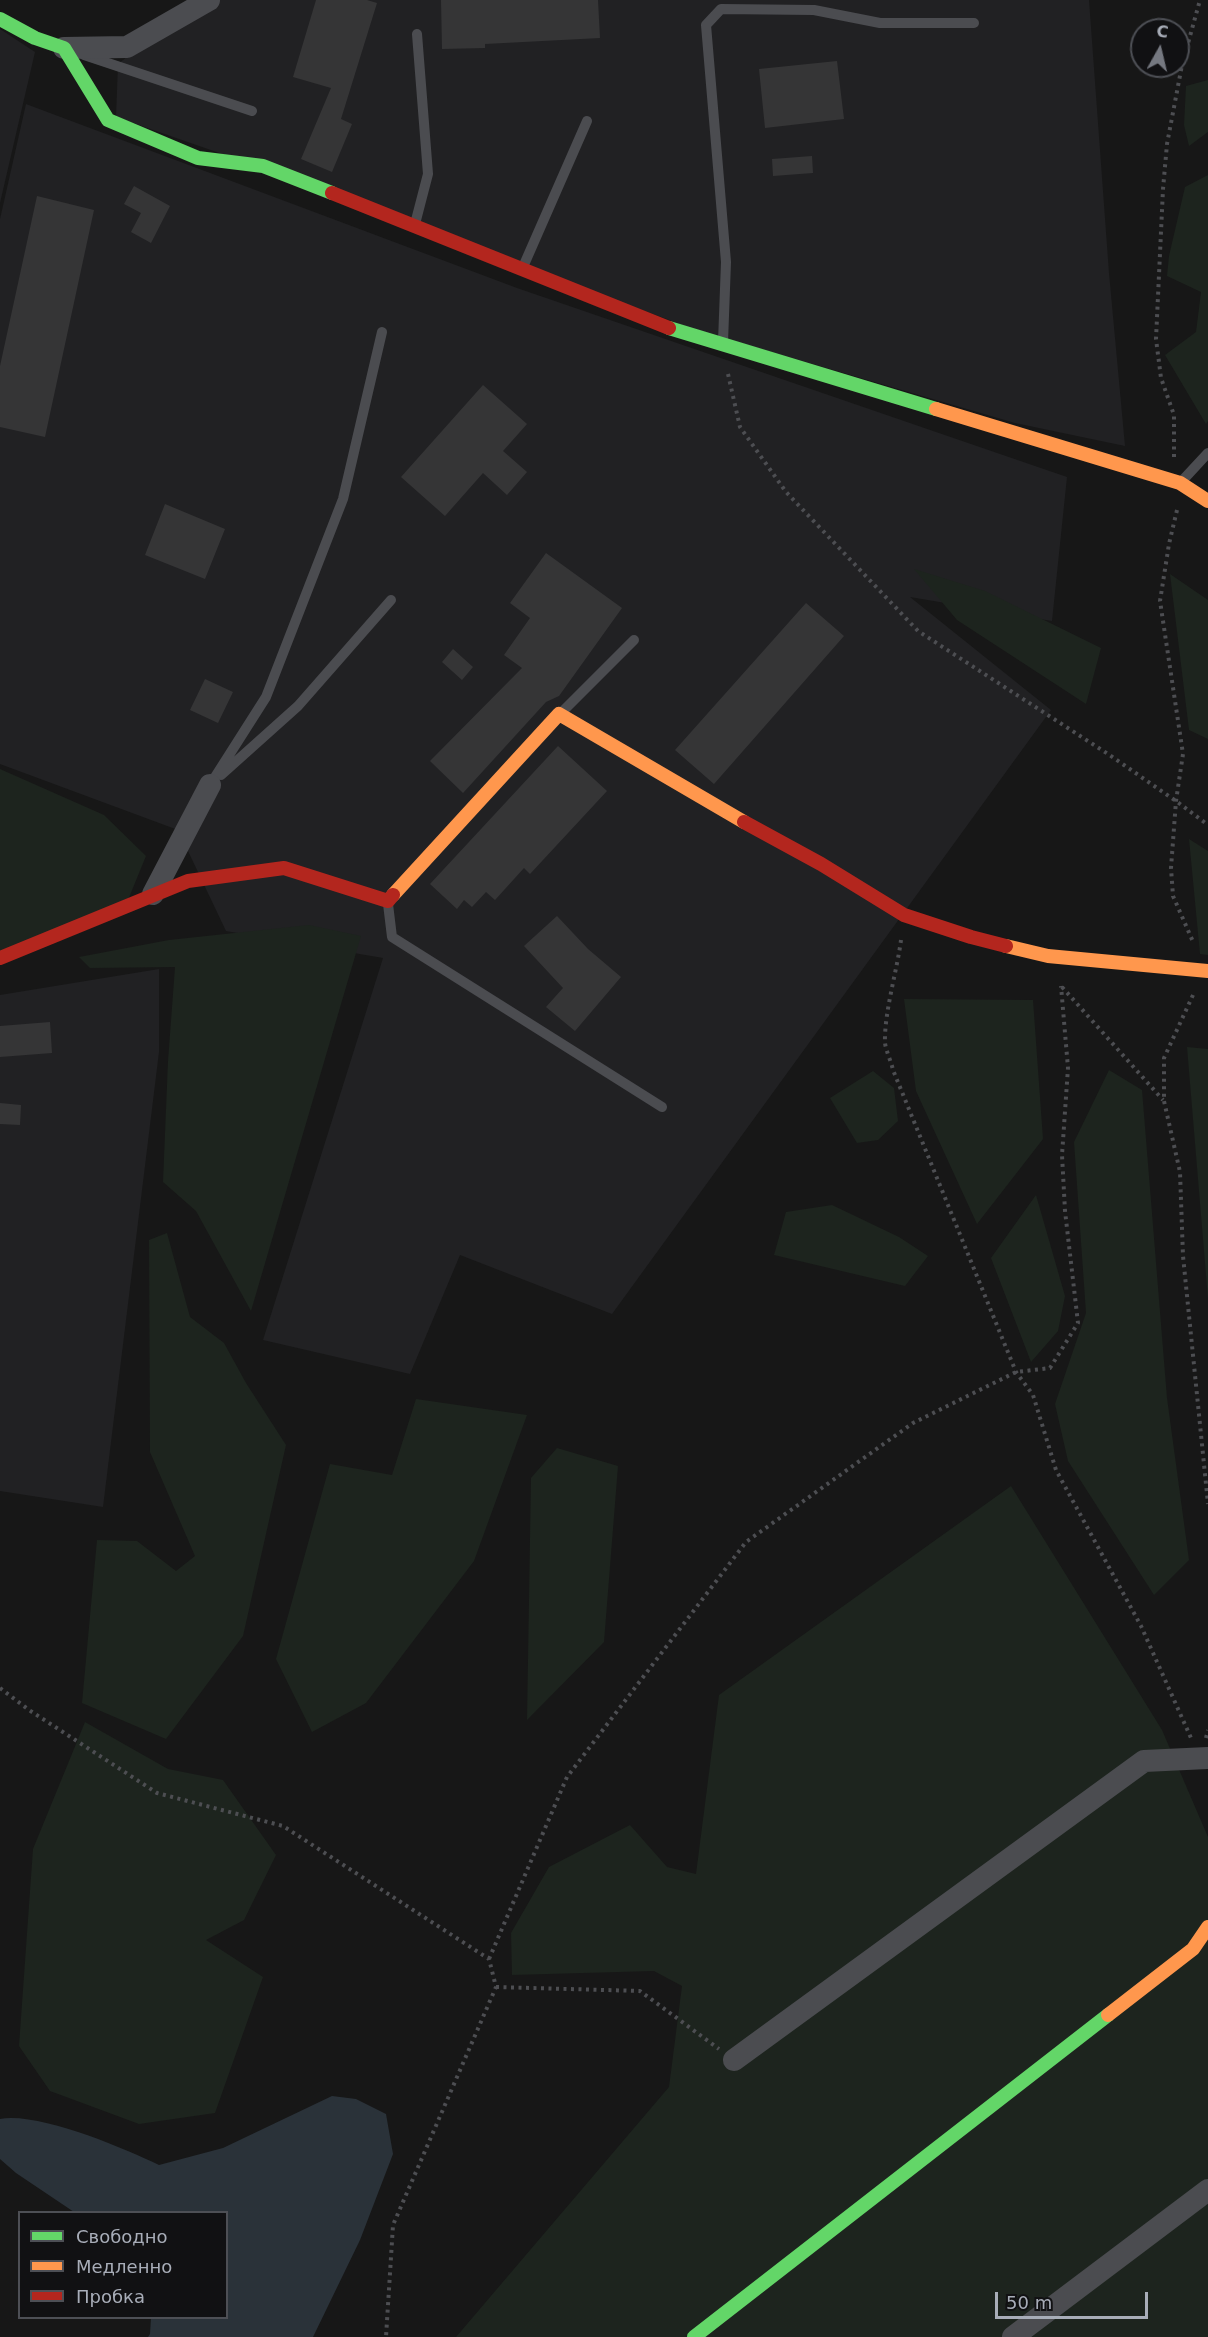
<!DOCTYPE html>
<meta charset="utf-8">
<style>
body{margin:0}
#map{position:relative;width:1208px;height:2337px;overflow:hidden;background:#171717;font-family:"DejaVu Sans",sans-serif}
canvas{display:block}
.legend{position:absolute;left:18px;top:2211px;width:210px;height:108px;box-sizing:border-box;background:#111113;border:2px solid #4d4f55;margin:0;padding:8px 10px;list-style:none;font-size:18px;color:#a8adb8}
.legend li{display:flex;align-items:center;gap:12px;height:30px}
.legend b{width:30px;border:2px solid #4d4f55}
.north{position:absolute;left:1130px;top:18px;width:60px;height:60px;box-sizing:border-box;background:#111113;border:2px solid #4d4f55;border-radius:50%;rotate:8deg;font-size:16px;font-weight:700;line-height:24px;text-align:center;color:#a8adb8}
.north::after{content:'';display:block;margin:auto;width:21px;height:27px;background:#757880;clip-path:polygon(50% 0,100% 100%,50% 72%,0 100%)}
.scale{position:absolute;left:995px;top:2292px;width:153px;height:27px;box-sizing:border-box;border:3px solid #a8adb8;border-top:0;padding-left:8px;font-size:18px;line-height:21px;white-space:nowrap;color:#a8adb8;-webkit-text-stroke:4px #111113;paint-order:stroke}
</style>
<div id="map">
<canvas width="1208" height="2337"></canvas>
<ul class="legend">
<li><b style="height:8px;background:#63d668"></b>Свободно</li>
<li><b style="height:8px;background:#ff974d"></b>Медленно</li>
<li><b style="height:8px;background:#b3261e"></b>Пробка</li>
</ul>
<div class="north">С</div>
<div class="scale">50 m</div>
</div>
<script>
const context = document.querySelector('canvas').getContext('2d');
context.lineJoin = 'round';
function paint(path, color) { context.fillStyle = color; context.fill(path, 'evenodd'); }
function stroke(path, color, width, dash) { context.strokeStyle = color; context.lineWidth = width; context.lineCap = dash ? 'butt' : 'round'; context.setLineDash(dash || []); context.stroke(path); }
paint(new Path2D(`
 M200,0H1089L1109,273L1125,446L1015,423L696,330L231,157L116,117L118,64Z
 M0,29L35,52L0,203Z
 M26,104L517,288L1067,477L1052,621L910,597L1051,710L612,1314L460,1255L410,1374L263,1340L383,958L226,931L178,830L0,764V219Z
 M159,969V1052L103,1507L0,1491V995Z`), '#212123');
paint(new Path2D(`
 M1208,80V132L1189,146L1184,125L1186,86Z
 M1208,175V421L1206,424L1165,355L1196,332L1201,292L1167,276L1169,256L1185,187Z
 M914,569L985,591L1101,648L1086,704L957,620Z
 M1170,574L1208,600V739L1189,730Z
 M0,769L104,815L146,856L128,900L0,959Z
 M1189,839L1208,851V955L1200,954Z
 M309,925L361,936L251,1311L196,1211L163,1182L168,1061L175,967L90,968L79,957L169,940Z
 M904,999L1033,1000L1043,1139L977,1224L916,1091Z
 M1187,1047L1208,1049V1299Z
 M1109,1070L1142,1090L1167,1398L1189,1560L1154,1595L1068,1461L1055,1404L1086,1313L1074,1142Z
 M873,1071L894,1088L898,1121L878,1140L857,1143L830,1098Z
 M1036,1195L1065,1296L1058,1331L1031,1362L991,1258Z
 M832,1205L899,1237L928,1256L905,1286L774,1255L786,1212Z
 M167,1233L190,1317L224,1343L246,1383L286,1445L243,1636L166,1739L82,1703L97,1540L137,1541L176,1571L195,1556L150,1452L149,1240Z
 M416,1399L527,1415L474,1561L366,1703L312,1732L276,1659L330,1464L392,1475Z
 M557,1448L618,1466L604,1642L527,1720L531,1478Z
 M1011,1486L1162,1730L1208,1837V2337H456L669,2087L682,1986L654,1971L512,1975L511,1933L549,1867L630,1825L667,1867L696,1874L719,1695Z
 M85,1722L168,1769L223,1780L276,1855L244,1920L206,1940L263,1977L215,2113L139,2124L50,2091L19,2046L33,1849Z`), '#1d241e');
paint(new Path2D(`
 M332,2096L356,2099L386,2114L393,2154L360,2240L313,2337H148L150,2334L151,2318H226V2212H74L16,2173L0,2159V2119C39,2112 123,2148 159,2165L223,2148Z`), '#2a3239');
paint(new Path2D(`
 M316,0H367L377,3L341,119L352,124L332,172L301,159L331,88L293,77Z
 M441,0H598L600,38L485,44V48L442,49Z
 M837,61L844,119L765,128L759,69Z
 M812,156L813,173L773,176L772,159Z
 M134,186L170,206L151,243L131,232L141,213L124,204Z
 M37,196L94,210L45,437L0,427V366Z
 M483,385L527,424L503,451L527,472L507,495L483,473L445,516L401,477Z
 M165,504L225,529L205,579L145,555Z
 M546,553L622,608L559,696L546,702L463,793L430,761L522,668L504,655L530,618L510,603Z
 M806,603L844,636L714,784L675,750Z
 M453,649L473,667L462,680L442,662Z
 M205,679L233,692L218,723L190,710Z
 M558,746L607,791L530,874L524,868L495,900L486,892L472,907L464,900L457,909L430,884Z
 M557,916L588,949L621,977L575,1031L546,1007L563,988L524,946Z
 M50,1022L52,1053L0,1057V1026Z
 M0,1103L21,1105L20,1125L0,1124Z`), '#353536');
stroke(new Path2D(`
 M728,374L740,427L786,492L918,631L1108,754L1176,801L1208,825
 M1174,457V415L1161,378L1156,339L1163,189L1167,144L1182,65L1200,0
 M1177,510L1169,544L1160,601L1183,754L1176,801L1171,868L1173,896L1194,944
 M901,940C897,971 884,1013 885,1043C886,1051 891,1061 893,1070L1016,1372L1033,1395L1056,1470L1141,1626L1191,1738
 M1062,987L1163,1100
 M1193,995L1164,1058V1101L1180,1172L1183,1256L1208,1504
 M0,1688L29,1710L157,1793L283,1826L489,1959L496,1987L393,2225L386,2337
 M1206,1738L1208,1730
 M489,1959L567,1777L746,1542L913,1423L1016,1372L1050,1368L1078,1323L1065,1211L1062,1155L1068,1068L1061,986
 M496,1987L640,1991L719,2049`), '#4d4e52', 4, [3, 4.5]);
stroke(new Path2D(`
 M84,55L252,111
 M415,224L428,174L417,34
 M523,267L587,121
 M723,342L726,262L706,25L721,9L814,10L880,23H974
 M1182,481L1208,453
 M562,712L634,640
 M221,775L298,706L391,600
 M210,785L266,697L343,499L382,332
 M388,904L392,937L662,1107`), '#4b4c50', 10);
stroke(new Path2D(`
 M64,48L127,47L209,0
 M153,894L210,785
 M734,2060L1144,1761L1208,1758
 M1013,2337L1208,2190`), '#4b4c50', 22);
stroke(new Path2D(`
 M0,19L35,38L64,48L108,120L198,158L263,166L332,193
 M669,328L936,409
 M694,2337L1108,2015`), '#63d668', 14);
stroke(new Path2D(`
 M936,409L1180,483L1208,501
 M393,895L559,714L744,822
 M1006,946L1048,956L1208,971
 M1108,2015L1193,1949L1208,1927`), '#ff974d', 14);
stroke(new Path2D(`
 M332,193L669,328
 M744,822L821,864L904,915L971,937L1006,946
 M0,958L188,881L284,868L388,901L393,895`), '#b3261e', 14);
</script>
